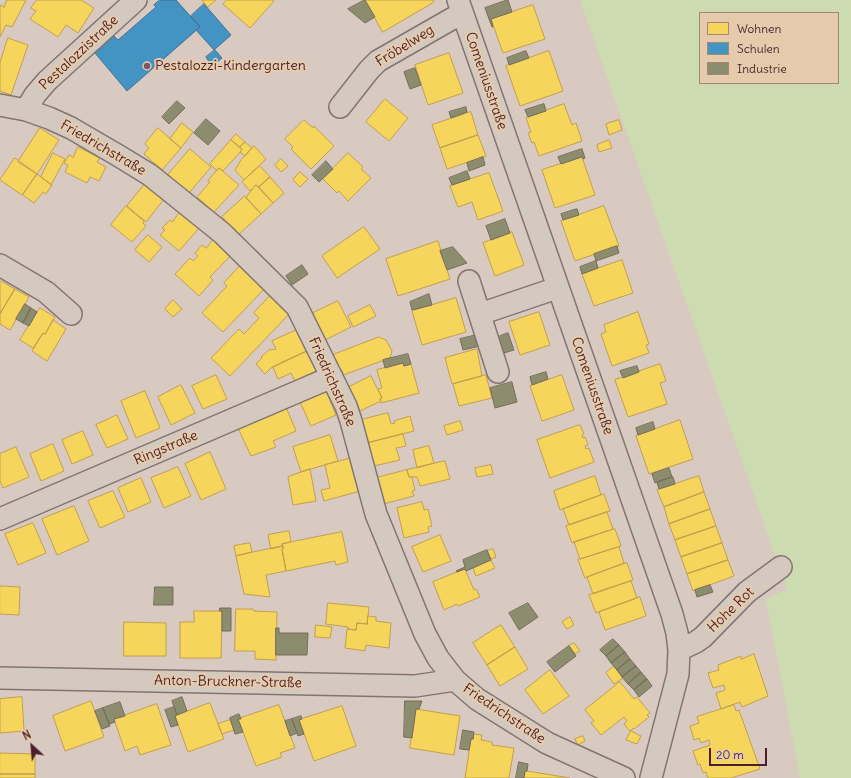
<!DOCTYPE html>
<meta charset="utf-8">
<style>
body{margin:0}
#map{position:relative;width:851px;height:778px;overflow:hidden;background:#d9cac1;font-family:Delius,sans-serif}
canvas{display:block}
.legend{position:absolute;left:699px;top:12px;width:140px;height:72px;box-sizing:border-box;background:#e5cbac;border:1px solid #a78678;margin:0;padding:5px 7px;list-style:none;font-size:12px;color:#4a1f2b}
.legend li{display:flex;align-items:center;gap:8px;height:20px}
.legend b{width:20px;border:1px solid #a78678}
.north{position:absolute;left:12px;top:726px;width:40px;height:40px;-webkit-text-stroke:3px #e5cbac;paint-order:stroke;rotate:334deg;font-size:11px;font-weight:700;line-height:16px;text-align:center;color:#4a1f2b}
.north::after{content:'';display:block;margin:auto;width:14px;height:18px;background:#4a1f2b;clip-path:polygon(50% 0,100% 100%,50% 72%,0 100%)}
.scale{position:absolute;left:709px;top:748px;width:58px;height:18px;box-sizing:border-box;border:2px solid #4a1f2b;border-top:0;padding-left:5px;font-size:12px;line-height:14px;white-space:nowrap;color:#4a1f2b;-webkit-text-stroke:3px #e5cbac;paint-order:stroke}
</style>
<div id="map">
<canvas width="851" height="778"></canvas>
<ul class="legend">
<li><b style="height:11px;background:#f6d55c"></b>Wohnen</li>
<li><b style="height:11px;background:#4393c3"></b>Schulen</li>
<li><b style="height:11px;background:#8c8c6e"></b>Industrie</li>
</ul>
<div class="north">N</div>
<div class="scale">20 m</div>
</div>
<script>
const context = document.querySelector('canvas').getContext('2d');
context.lineJoin = 'round';
function paint(path, color) { context.fillStyle = color; context.fill(path, 'evenodd'); }
function stroke(path, color, width, dash) { context.strokeStyle = color; context.lineWidth = width; context.lineCap = dash ? 'butt' : 'round'; context.setLineDash(dash || []); context.stroke(path); }
function label(font, color, halo, rows, align = 'center') {
  context.font = font + ' Delius,sans-serif'; context.lineWidth = 4; context.setLineDash([]); context.textBaseline = 'middle'; context.strokeStyle = halo; context.fillStyle = color; for (const [text, x, y, turn = 0] of rows) {
    context.save(); context.translate(x, y); context.rotate((+turn || 0) * Math.PI / 180); context.textAlign = isNaN(turn) ? turn : align; if (halo) context.strokeText(text, 0, 0); context.fillText(text, 0, 0); context.restore();
  }
}
paint(new Path2D(`
 M580,0H851V778H800L766,599L787,589ZM700,13H838V83H700Z`), '#cddbb0');
const homes = new Path2D(`
 M7,0H26L12,27L6,25L0,37V5L4,7Z
 M37,0H81L94,8L78,33L66,25L58,37L30,19L36,11L31,8Z
 M202,0H216L208,7Z
 M227,0H273L274,1L250,28L223,4Z
 M365,0H433L434,2L383,32Z
 M533,5L545,39L503,53L491,19Z
 M8,38L28,45L11,95L0,91V63Z
 M549,51L563,91L520,106L506,66Z
 M449,53L463,93L428,105L415,65Z
 M385,99L408,118L389,141L366,122Z
 M564,104L572,125L576,123L582,141L539,156L534,142L532,143L528,133L531,132L526,118Z
 M471,112L478,135L440,148L432,125Z
 M304,120L313,128L314,126L334,146L311,169L291,149L293,147L285,139Z
 M619,120L622,130L609,135L606,124Z
 M182,123L193,132L181,148L170,139Z
 M40,128L59,140L37,174L18,162Z
 M158,128L181,148L162,170L144,154L149,148L145,144Z
 M236,134L245,142L240,147L231,140Z
 M478,135L486,156L447,169L440,148Z
 M231,140L242,150L223,171L219,168L217,171L210,164Z
 M609,140L612,148L599,152L597,145Z
 M245,142L252,148L245,156L240,152L242,150L240,147Z
 M254,146L266,159L244,180L235,170L241,160Z
 M78,147L100,158L97,162L106,167L99,181L90,177L87,183L65,172L68,165L64,163L69,155L73,157Z
 M190,149L211,167L189,193L168,175Z
 M53,153L65,159L51,185L41,177Z
 M348,153L363,167L361,169L371,178L348,201L339,191L337,193L323,179Z
 M582,157L595,195L555,208L542,170Z
 M15,158L37,174L22,195L0,180Z
 M281,159L288,166L281,172L275,165Z
 M260,166L270,177L259,187L256,185L250,191L242,182Z
 M219,168L239,185L214,212L197,197L210,182L208,181Z
 M300,172L308,179L300,187L293,180Z
 M489,173L503,211L478,220L472,202L458,207L450,186Z
 M37,174L52,185L46,194L43,192L34,203L23,195Z
 M270,177L284,193L273,203L259,187Z
 M145,184L164,199L146,222L127,206Z
 M256,185L273,203L261,214L246,198Z
 M245,196L261,214L238,235L222,217Z
 M126,206L144,221L143,223L146,226L132,242L111,225Z
 M604,206L619,246L575,261L561,221Z
 M180,212L199,228L179,251L160,235L165,230L162,228L170,220L172,222Z
 M364,227L380,249L337,278L322,256Z
 M512,232L524,265L495,276L483,243Z
 M148,235L162,247L149,262L135,250Z
 M213,240L230,256L210,277L213,280L199,296L175,274L190,258L193,261L198,256L195,253L202,245L206,248Z
 M438,241L450,279L398,296L386,259Z
 M622,260L633,293L594,306L582,274Z
 M240,266L264,289L223,332L202,313L227,286L224,283Z
 M1,281L15,289L0,314V282Z
 M15,289L29,297L10,330L0,324V314Z
 M270,296L289,314L230,376L211,358L239,329L244,334L259,318L254,313Z
 M456,298L466,332L422,345L412,311Z
 M173,300L182,309L173,317L165,309Z
 M338,301L351,327L325,340L311,314Z
 M370,305L376,316L353,327L348,316Z
 M40,308L55,317L45,334L43,333L33,348L20,340Z
 M539,312L550,345L520,355L509,322Z
 M638,312L649,344L646,345L649,353L612,366L601,334L606,332L604,325Z
 M53,320L66,329L47,361L32,351L43,333L45,334Z
 M297,330L307,351L271,368L265,374L256,364L262,358L261,357L270,349L271,350L276,349L272,341Z
 M379,337L386,340L392,351L390,358L343,375L333,355Z
 M477,349L482,376L452,384L445,358Z
 M307,351L316,371L295,381L291,373L278,379L273,367Z
 M403,363L404,366L411,364L419,393L381,403L380,399L382,398L378,389L382,388L377,370Z
 M660,364L666,381L660,383L667,404L628,417L615,380Z
 M216,375L227,399L203,409L192,386Z
 M486,375L492,398L459,406L453,384Z
 M562,375L574,410L542,421L530,386Z
 M371,376L382,398L380,399L381,401L360,411L349,387Z
 M181,385L195,413L171,425L158,397Z
 M145,391L160,428L136,438L121,401Z
 M326,391L336,415L311,426L300,402Z
 M286,407L296,431L273,441L276,447L251,456L238,428Z
 M388,413L391,424L395,423L394,421L410,416L414,431L367,443L361,420Z
 M117,415L128,439L107,448L96,425Z
 M680,420L693,459L649,474L636,436Z
 M460,421L463,430L447,435L444,426Z
 M580,425L584,434L582,435L583,438L585,437L588,445L585,446L586,449L589,448L594,462L550,478L537,440Z
 M83,431L93,455L72,464L62,440Z
 M403,434L406,446L396,448L400,460L374,466L368,443Z
 M330,435L338,461L301,472L293,447Z
 M53,444L64,471L41,481L30,454Z
 M429,446L434,463L417,468L413,450Z
 M16,447L29,477L3,488L0,481V454Z
 M210,452L226,489L201,500L185,464Z
 M352,458L360,491L324,501L321,490L330,488L325,465Z
 M445,461L450,479L420,486L417,477H409L407,470Z
 M491,465L493,474L477,477L475,468Z
 M178,467L191,496L164,508L151,478Z
 M310,469L316,501L293,505L288,477Z
 M407,470L409,477H412V478L415,490L412,491L414,496L383,504L376,478Z
 M595,476L601,495L560,510L554,491Z
 M699,476L704,492L664,507L657,490Z
 M141,478L151,502L128,512L118,488Z
 M113,491L125,517L100,528L88,501Z
 M704,492L710,509L669,524L664,507Z
 M604,494L610,511L569,525L563,509Z
 M422,502L424,510L428,509L432,526L428,527L429,532L404,538L397,508Z
 M74,506L89,541L57,555L42,519Z
 M710,509L716,526L675,540L669,524Z
 M607,512L613,529L572,543L566,526Z
 M33,523L46,553L18,565L5,534Z
 M716,526L722,543L681,557L675,540Z
 M615,529L621,546L580,559L574,542Z
 M289,531L291,542L282,544L283,546L271,549L268,535Z
 M342,532L348,562L336,565L335,561L286,571L282,549H283L282,544Z
 M440,535L451,561L423,572L412,547Z
 M250,543L252,552L236,556L234,546Z
 M722,543L728,560L687,574L681,557Z
 M283,546V549H282L286,571L266,575L270,597L244,594L236,556Z
 M619,547L624,563L585,578L578,560Z
 M493,549L496,557L491,559L487,551Z
 M491,560L495,568L476,576L473,568Z
 M728,560L734,576L693,591L687,574Z
 M627,563L633,580L593,594L587,577Z
 M465,569L474,590L476,589L480,597L458,606L457,604L444,610L433,582Z
 M631,581L637,598L596,613L589,595Z
 M0,586L20,587L19,615L0,614Z
 M640,597L646,616L605,630L599,612Z
 M328,603L369,607L367,624L357,623L356,630L348,629V627L326,624Z
 M236,609H253L254,611L277,612L276,660L255,659V651H235Z
 M194,611H222L221,658H180V622H194Z
 M368,616L376,617V621L391,623L389,648L366,645L365,651L345,648L347,629L356,630L357,623L367,624Z
 M570,617L574,625L567,629L562,622Z
 M124,622L166,623V656H124Z
 M316,625L332,627L330,638L315,637Z
 M501,625L515,647L487,665L473,643Z
 M574,643L580,651L575,654L569,646Z
 M515,647L528,669L500,686L487,665Z
 M754,654L768,696L742,707L740,702L721,709L716,693L725,690L724,685L713,688L708,673L719,670L718,665L741,656V659Z
 M614,666L623,678L614,684L606,673Z
 M550,670L569,696L543,714L525,690Z
 M620,682L634,699L637,697L650,713L647,715L649,717L634,729V728L630,731L624,724L627,721L624,717L601,735L591,723L594,721L585,710Z
 M22,697L24,731L0,733V699Z
 M91,701L104,737L65,751L53,716Z
 M210,703L224,739L188,752L175,716Z
 M157,704L171,745L140,755L137,746L125,751L114,719Z
 M279,705L295,748L280,753L282,757L256,766L238,719Z
 M734,705L736,711L739,710L760,769L731,778H708L706,772L703,773L700,764L698,765L693,751L710,745L709,740L701,743L699,738L694,740L690,726L699,723L697,717Z
 M342,706L356,746L314,761L299,720Z
 M416,709L460,716L454,755L410,748Z
 M230,720L234,730L222,734L218,724Z
 M631,731L641,736L637,744L626,740Z
 M474,734L482,735L481,740L492,742V745L514,748L509,778H465L471,739H473Z
 M583,736L585,741L578,745L575,739Z
 M0,753L35,754V774H0Z
 M525,771H527L570,778H524Z
 M0,774H35V778H0Z`);
paint(homes, '#f6d55c');
stroke(homes, '#c29e4d', 1);
const schools = new Path2D(`
 M160,0H176L200,27L127,91L95,53L114,36L118,40L156,7L154,5Z
 M204,4L231,35L214,50L196,30L200,27L191,16Z
 M215,50L222,58L212,66L206,57Z`);
paint(schools, '#4393c3');
stroke(schools, '#457095', 1);
const industry = new Path2D(`
 M365,0L375,17L365,23L348,9Z
 M508,0L512,12L491,19L493,27H492L485,8Z
 M526,51L529,58L509,65L507,58Z
 M415,68L421,85L410,89L404,72Z
 M177,101L185,108L169,124L162,117Z
 M544,104L546,111L528,117L525,110Z
 M466,107L467,112L451,118L449,112Z
 M206,119L220,131L208,145L194,133Z
 M582,149L585,158L583,159L582,157L561,164L558,157Z
 M483,157L485,165L469,171L467,163Z
 M326,161L333,169L319,182L312,175Z
 M467,171L470,179L452,185L449,178Z
 M577,209L579,215L563,220L561,214Z
 M505,219L510,233L491,240L486,226Z
 M617,246L619,253L596,261L594,254Z
 M453,247L467,263L447,270L440,251Z
 M596,261L598,268L582,274L580,267Z
 M302,265L308,274L292,285L286,276Z
 M429,294L432,305L412,310L410,302Z
 M25,304L31,308L23,323L16,319Z
 M31,308L37,312L29,326L23,323Z
 M508,333L514,350L504,353L498,337Z
 M477,335L480,346L463,350L460,339Z
 M408,354L411,364L404,366L403,363L385,368L383,360Z
 M637,366L639,372L623,378L620,371Z
 M546,372L548,379L532,385L530,377Z
 M512,382L517,402L495,408L490,388Z
 M653,422L655,429L638,435L636,428Z
 M669,468L672,477L655,483L652,474Z
 M673,477L675,484L659,489L657,482Z
 M487,550L491,560L466,571L465,569L457,572L456,571L465,567L463,560Z
 M710,585L713,592L697,597L695,590Z
 M155,587H173V605H154Z
 M528,603L538,617L519,630L509,613Z
 M220,608H231V631H222V611H220Z
 M276,628H279V633H308L307,655H276Z
 M613,639L619,645L606,656L600,650Z
 M619,645L625,652L611,663L606,656Z
 M569,646L576,656L555,672L547,662Z
 M625,652L630,659L617,670L611,663Z
 M630,659L636,666L622,677L617,670Z
 M636,666L641,672L628,684L622,677Z
 M641,672L647,679L634,690L628,684Z
 M647,679L652,686L639,697L634,690Z
 M182,697L187,711L177,715L172,701Z
 M405,701H422L419,709H416L412,738L404,737Z
 M120,702L125,716L114,719L115,722L109,724L103,708Z
 M174,707L177,715L175,716L178,725L171,727L165,710Z
 M103,708L110,726L102,729L95,711Z
 M239,714L241,719H238L243,732L235,734L230,718Z
 M301,716L302,719L299,720L304,734L298,736L292,719Z
 M292,719L297,733L290,736L285,721Z
 M463,730L474,732L473,739H471L469,750L460,749Z
 M519,762L528,764L527,771H525L524,778H516Z`);
paint(industry, '#8c8c6e');
stroke(industry, '#786b5a', 1);
const minor = new Path2D(`
 M458,0L672,614L677,633L679,650L678,674L651,778
 M0,105L26,110L49,118L71,128L119,156L150,175L222,233L297,307L346,406L351,421L376,514L425,634L438,658L455,680L477,699L547,743L624,778
 M340,107L369,70L378,61L462,13
 M26,110L35,95L47,81L136,0
 M0,265L46,292L71,314
 M469,281L498,372
 M480,314L557,288
 M0,519L332,377
 M679,650L696,642L703,637L747,592L781,567
 M0,678L415,686L455,680`);
stroke(minor, '#837472', 24);
stroke(minor, '#d3c9bf', 21);
for (const [x, y, r, color] of [
 [147,66,4,"#7c5b60"]
]) { const dot = new Path2D(); dot.arc(x, y, r, 0, 2 * Math.PI); context.fillStyle = color; context.fill(dot); stroke(dot, '#e5cbac', 1.5); }
label('14px', '#4a1f2b', '#e5cbac', [
 ["Fröbelweg",405,46,-32],
 ["Pestalozzistraße",79,53,-43],
 ["Comeniusstraße",486,81,71],
 ["Friedrichstraße",103,148,30],
 ["Friedrichstraße",332,382,66],
 ["Comeniusstraße",592,386,71],
 ["Ringstraße",166,448,-23],
 ["Hohe Rot",731,610,-44],
 ["Anton-Bruckner-Straße",228,682,1],
 ["Friedrichstraße",504,714,34]
]);
label('14px', '#4a1f2b', '#e5cbac', [
 ["Pestalozzi-Kindergarten",155,66]
], 'left');
</script>
